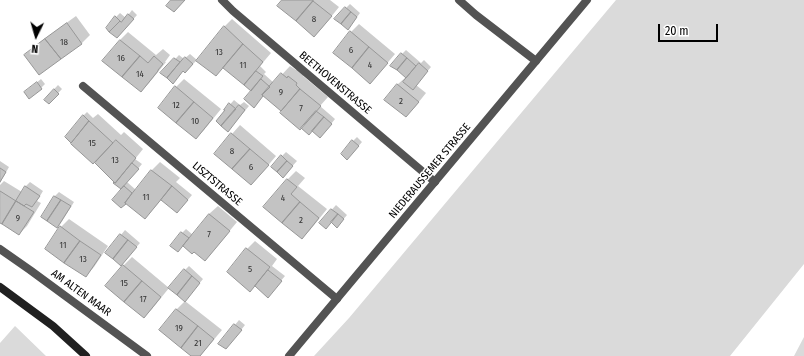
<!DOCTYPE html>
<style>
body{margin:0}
#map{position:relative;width:804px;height:356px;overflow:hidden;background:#fff;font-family:"Fira Sans Condensed",sans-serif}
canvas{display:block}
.north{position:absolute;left:16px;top:16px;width:40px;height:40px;-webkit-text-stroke:3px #fff;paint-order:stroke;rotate:185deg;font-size:11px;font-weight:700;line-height:16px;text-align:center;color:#000}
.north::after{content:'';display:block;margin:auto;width:14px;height:18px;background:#000;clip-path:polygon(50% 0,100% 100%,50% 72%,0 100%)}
.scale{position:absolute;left:658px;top:24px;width:60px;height:18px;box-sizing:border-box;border:2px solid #000;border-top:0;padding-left:5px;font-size:12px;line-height:14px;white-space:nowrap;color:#000;-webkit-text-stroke:3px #fff;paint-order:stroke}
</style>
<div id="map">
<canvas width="804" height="356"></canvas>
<div class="north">N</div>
<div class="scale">20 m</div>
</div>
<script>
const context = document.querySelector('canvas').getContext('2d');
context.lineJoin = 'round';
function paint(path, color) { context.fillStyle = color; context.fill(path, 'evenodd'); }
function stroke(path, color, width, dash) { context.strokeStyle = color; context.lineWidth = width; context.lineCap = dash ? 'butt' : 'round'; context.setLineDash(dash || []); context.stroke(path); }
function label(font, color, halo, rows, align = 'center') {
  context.font = font + ' "Fira Sans Condensed",sans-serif'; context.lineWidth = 3; context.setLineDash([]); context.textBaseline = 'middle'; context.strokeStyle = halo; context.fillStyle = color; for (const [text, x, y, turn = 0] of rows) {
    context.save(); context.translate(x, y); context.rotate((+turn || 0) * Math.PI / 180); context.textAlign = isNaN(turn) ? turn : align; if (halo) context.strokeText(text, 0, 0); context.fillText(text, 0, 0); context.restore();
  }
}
paint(new Path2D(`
 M616,0H804V264L730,356H314L349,318Z
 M15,326L46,356H0V343Z
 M804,337V356H794Z`), '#dadada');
paint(new Path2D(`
 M283,0H330L339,7L322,28L314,36Z
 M350,4L360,13L352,24L346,8Z
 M132,10L137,15L121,33L116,17L120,13L126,18Z
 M76,16L90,35L82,43L39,74L25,55L33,47Z
 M232,19L271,53L260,66L266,72L264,74L274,83L290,66L296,70L297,69L304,74L303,76L328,97L320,106L335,119L324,133L312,130L283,111L264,95L258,102L252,91L224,67L216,75L224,27Z
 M359,24L395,54L378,74L351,32Z
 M128,32L156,55L163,49L170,55L165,62H166L149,83L141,91L120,40Z
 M406,50L421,63L424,60L431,67L416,85L426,93L414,108L386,99L398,84L406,77L402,54Z
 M190,54L197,60L185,72L183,71L173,82L162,73L179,55L184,59Z
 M41,79L45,84L41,88H30Z
 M184,79L221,109L204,130L196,138L176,87Z
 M58,85L62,89L49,103L45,99Z
 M234,100L240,105L244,102L249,106L232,126L226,109Z
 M87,112L93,118L98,114L121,135L124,132L143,149L135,159L142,164L127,182L136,190L152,170L160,162L180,178L176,182L192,195L181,208L162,199L145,218L126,202L121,207L122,189L116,184L119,179L118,178L115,181L95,162L76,137L83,116Z
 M240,125L276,156L259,176L215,154L232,134Z
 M357,137L362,142L351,155L353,141Z
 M286,152L297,161L287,172L282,156Z
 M0,161L9,167L0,183Z
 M296,171L305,178L298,186L327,209L310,230L302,238L265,207L288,179Z
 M4,181L22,192L26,186L30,182L43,191L37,201L41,203L27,226L19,234L0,222V185Z
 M59,192L74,202L61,223L57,227L42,217L55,196Z
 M336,205L347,215L341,222L331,221L320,223Z
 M218,206L237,222L213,251L205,259L195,250L192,253L183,245L182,233L186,229L193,235L209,214Z
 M69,219L108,246L94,267L86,276L61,227Z
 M125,230L140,243L125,260L107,252Z
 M255,241L277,259L272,266L285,276L268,296L255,285L228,272L247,249Z
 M132,257L169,288L152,309L144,317L107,286L124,265Z
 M189,266L203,279L189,296L185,270Z
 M185,301L222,330L200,356H192L160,330L177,309Z
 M239,320L245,325L230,344L220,343Z`), '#0003');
const building = new Path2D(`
 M171,0H185L174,12L166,6Z
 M282,0H313V1L296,21L277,6Z
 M313,1L332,16L314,37L296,21Z
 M345,7L351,12L341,24L334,19Z
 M351,12L357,17L348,30L341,24Z
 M128,14L134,19L117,38L109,32L120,21L121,22Z
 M115,16L120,21L109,32L106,28Z
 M67,23L82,44L61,59L45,39Z
 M224,26L243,44L216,76L196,61Z
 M350,31L369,47L352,68L333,53Z
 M45,39L61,59L39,75L24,55Z
 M120,40L140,56L122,77L102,61Z
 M243,44L263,62L244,85L223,68Z
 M369,47L388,63L370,84L352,68Z
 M401,53L407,58L397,70L390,66Z
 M140,56L148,63L154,56L163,64L158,70V71L141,92L122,77Z
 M185,57L193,64L185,73L183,71L173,84L167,78Z
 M174,58L180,62L167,78L160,73Z
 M407,58L416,66L406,78L397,70Z
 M419,63L428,71L413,90L403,82Z
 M256,71L263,76L251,91L244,85Z
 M281,73L287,78L288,76L297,83L296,85L300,89L281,111L262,95Z
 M261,79L270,87L262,95L263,96L254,108L244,99Z
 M37,82L42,89L29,99L24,92Z
 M397,84L419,102L406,117L384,100Z
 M175,86L194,102L176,123L158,108Z
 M54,89L59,94L49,104L44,100Z
 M300,89L321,106L300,130L280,113Z
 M194,102L213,118L196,139L176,123Z
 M229,103L236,109L221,126L216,121L225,110H224Z
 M239,105L245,110L228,132L221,126Z
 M316,111L324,117L309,135L301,128Z
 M83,115L89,121L71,143L65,137Z
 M324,117L332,124L320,138L312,131Z
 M89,121L113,143L93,164L71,144Z
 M231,133L250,149L232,169L214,154Z
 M116,140L136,158L115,183L95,163Z
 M352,140L359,146L347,160L341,154Z
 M250,149L269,165L251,185L232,169Z
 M281,155L287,161L277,172L271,167Z
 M287,161L293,166L283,178L277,172Z
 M132,163L139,169L121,189L113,183L114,182L115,183Z
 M0,168L6,172L0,182Z
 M151,170L172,186L145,219L125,203Z
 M287,179L297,187L291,194L300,202L282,223L263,207Z
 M25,186L40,196L32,207L26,204L24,206L16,201Z
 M124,186L132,193L125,203L126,204L121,208L112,200Z
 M172,186L188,200L177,213L161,200Z
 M0,191L16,201L2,224L0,223Z
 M54,196L61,200L47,221L41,217Z
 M61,200L71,206L57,228L47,221Z
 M16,201L34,212L19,235L2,224Z
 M300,202L319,218L302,239L282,223Z
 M331,209L338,214L326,229L319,223Z
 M209,214L230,231L205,261L194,252L192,254L183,246Z
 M338,214L344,219L337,228L331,222Z
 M60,226L80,241L64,263L45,249Z
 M181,232L189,238L178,252L170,246Z
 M120,234L128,240L113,259L105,253Z
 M128,240L137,247L121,266L113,259Z
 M80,241L101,255L86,277L64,263Z
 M246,248L270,267L250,292L227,272Z
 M123,265L142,281L124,302L105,286Z
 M184,269L192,276L177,295L168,288Z
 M268,270L282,281L268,298L255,286Z
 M192,276L200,283L185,302L177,295Z
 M142,281L161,297L144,318L124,302Z
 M176,309L198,326L181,348L159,330Z
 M234,324L242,330L226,349L218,344Z
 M198,326L214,339L200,356H191L181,348Z`);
paint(building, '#c3c3c3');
stroke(building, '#979797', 1);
stroke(new Path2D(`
 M222,0L233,11L435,182
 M459,0L476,15L536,61
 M83,86L337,299
 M0,249L30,270L147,356`), '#535353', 8);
stroke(new Path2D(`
 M289,356L587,0`), '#535353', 8);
stroke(new Path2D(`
 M0,287L53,326L86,356`), '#202020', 8);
label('9px', '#313131', null, [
 ["8",314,19],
 ["18",64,42],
 ["6",351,50],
 ["13",219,52],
 ["16",121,58],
 ["11",243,65],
 ["4",370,65],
 ["14",140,74],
 ["9",281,92],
 ["2",401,101],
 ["12",176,105],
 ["7",301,108],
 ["10",195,121],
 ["15",92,143],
 ["8",232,151],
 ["13",115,160],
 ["6",251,167],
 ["11",146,197],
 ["4",283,198],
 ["9",18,218],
 ["2",301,220],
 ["7",209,234],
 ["11",63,245],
 ["13",83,259],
 ["5",250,269],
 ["15",124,283],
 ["17",143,299],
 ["19",179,328],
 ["21",198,343]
]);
label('11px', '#000', '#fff', [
 ["BEETHOVENSTRASSE",335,83,40],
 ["NIEDERAUSSEMER STRASSE",430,171,-50],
 ["LISZTSTRASSE",217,184,40],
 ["AM ALTEN MAAR",81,293,36]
]);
</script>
